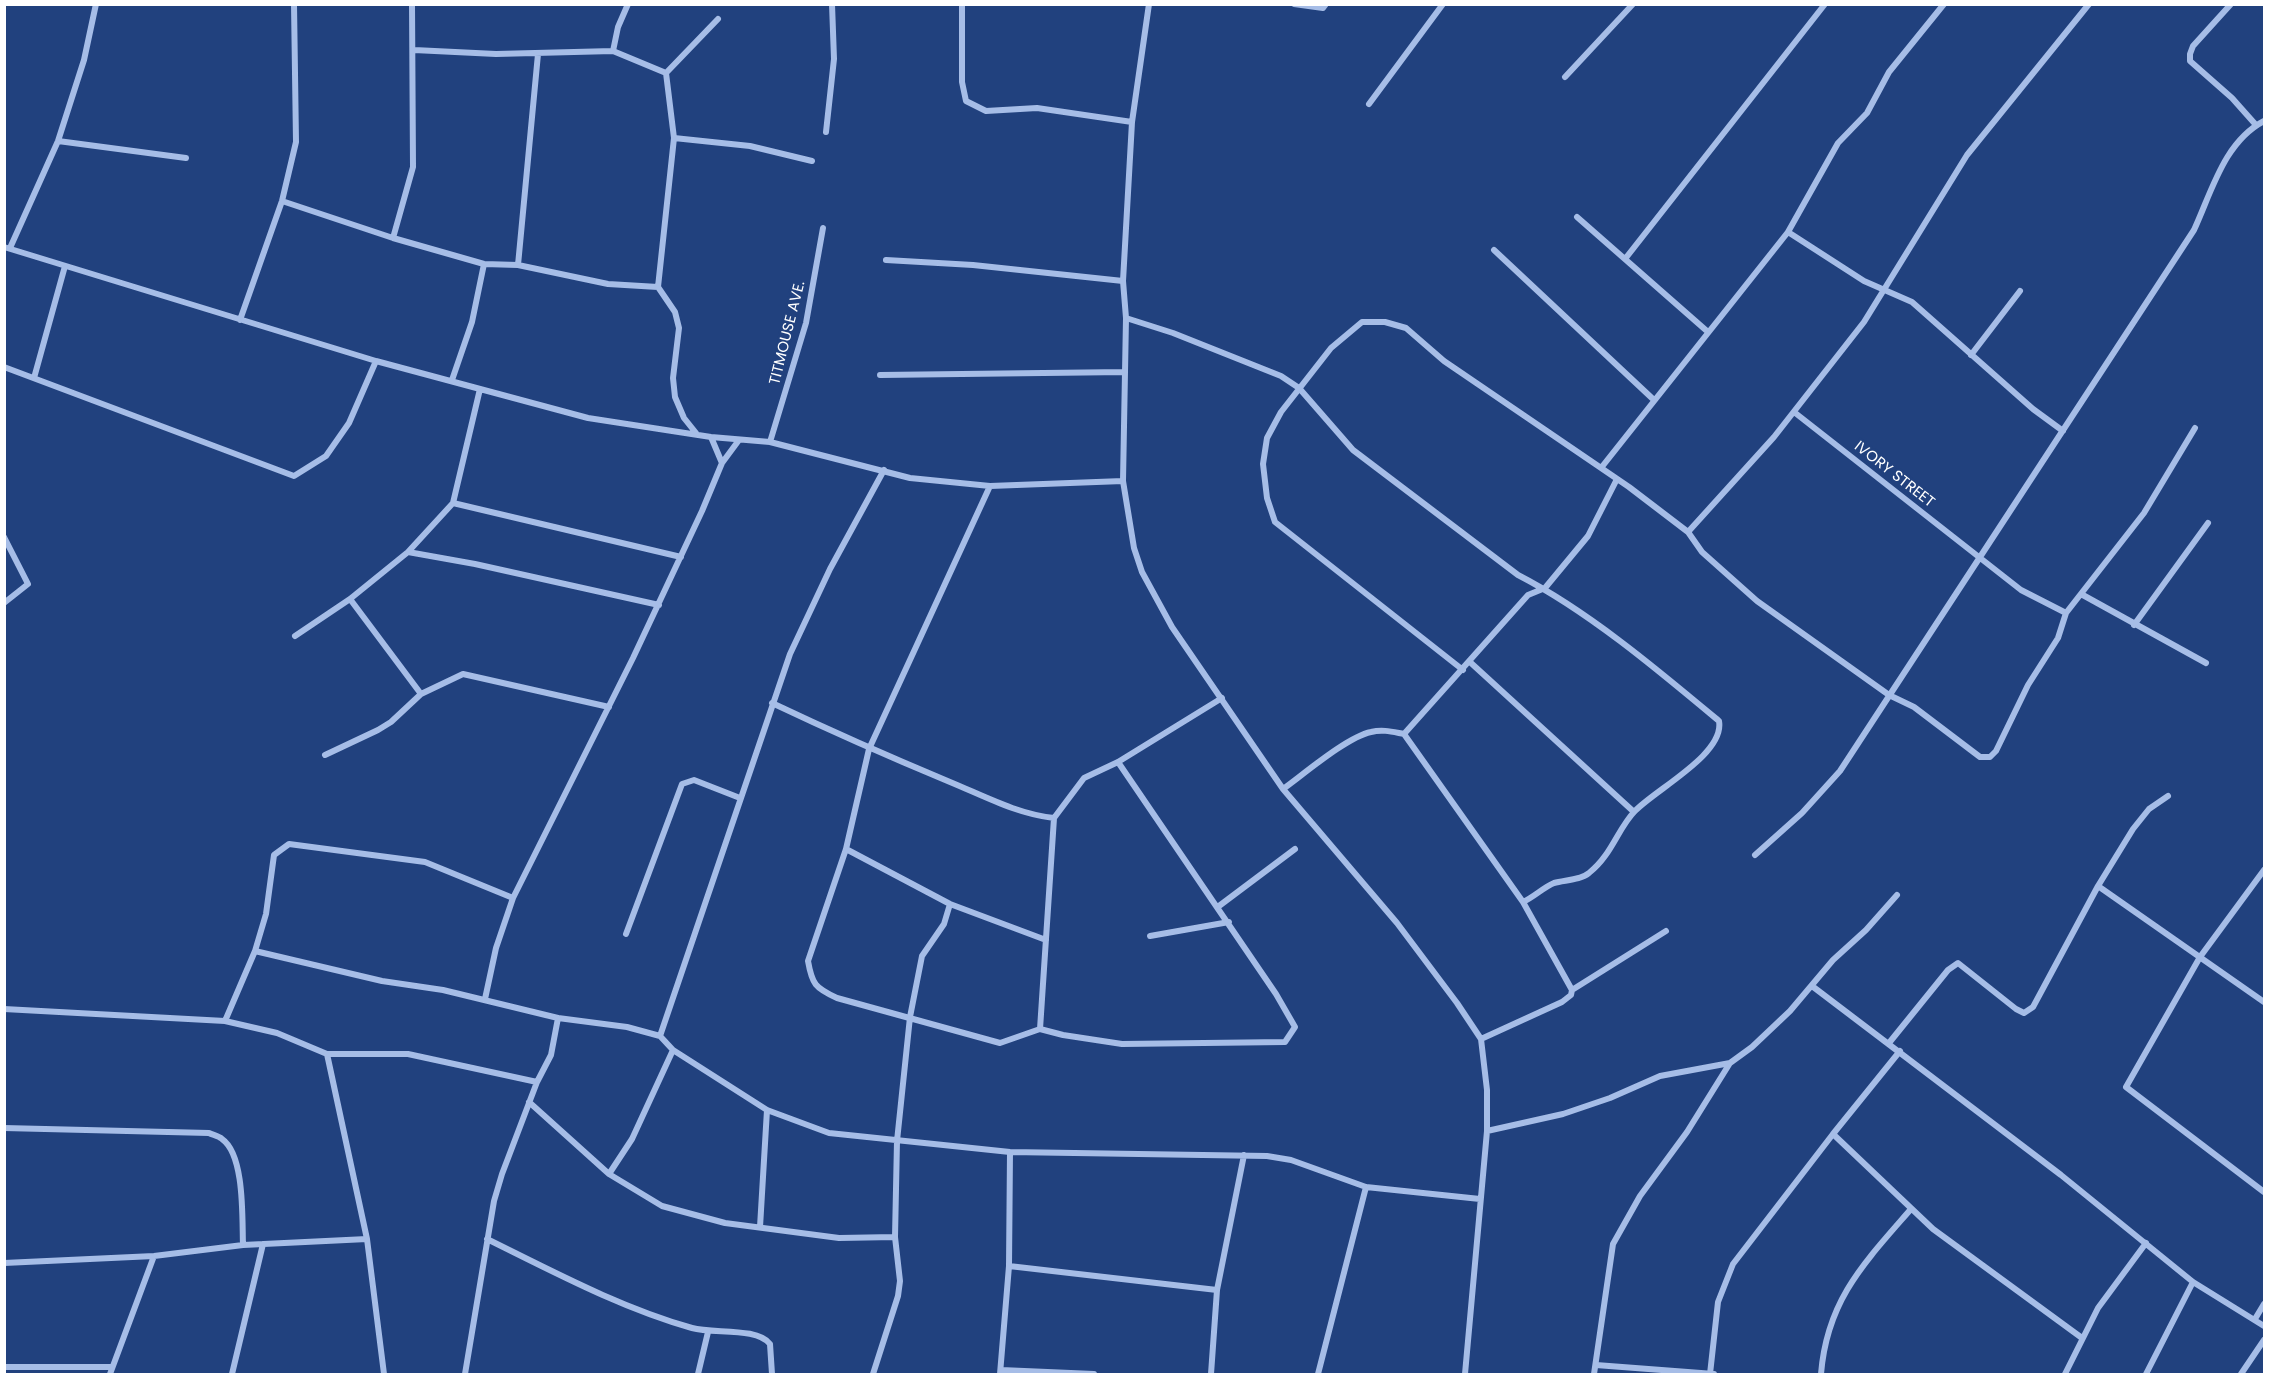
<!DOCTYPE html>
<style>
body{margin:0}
#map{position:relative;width:2269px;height:1379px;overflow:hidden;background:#21417e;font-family:Poppins,sans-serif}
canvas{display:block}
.frame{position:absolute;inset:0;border:6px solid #fff;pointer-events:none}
</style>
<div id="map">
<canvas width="2269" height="1379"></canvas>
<div class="frame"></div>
</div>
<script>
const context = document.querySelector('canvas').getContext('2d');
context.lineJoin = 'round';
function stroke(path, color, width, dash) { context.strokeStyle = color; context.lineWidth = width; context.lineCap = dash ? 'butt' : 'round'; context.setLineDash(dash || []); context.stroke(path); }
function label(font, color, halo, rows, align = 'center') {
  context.font = font + ' Poppins,sans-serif'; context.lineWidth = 5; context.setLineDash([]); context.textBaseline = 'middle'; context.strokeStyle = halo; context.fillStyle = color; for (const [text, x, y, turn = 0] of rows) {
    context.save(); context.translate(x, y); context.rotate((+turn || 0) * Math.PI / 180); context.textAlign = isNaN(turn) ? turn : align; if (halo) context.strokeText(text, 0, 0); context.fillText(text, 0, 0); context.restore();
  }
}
stroke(new Path2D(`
 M962,4V82L966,101L986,111L1037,108L1132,122
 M1149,4L1132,122L1123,281L1126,318L1123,481L1134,548L1142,572L1172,627L1283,789L1397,923L1457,1003L1481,1039L1487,1090V1131L1465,1374
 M1294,4L1323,8L1326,4
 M2231,4L2193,46L2190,54V61L2232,98L2256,125
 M414,50L496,54L613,51L666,73
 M613,51L618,27L628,4
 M666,73L674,138L658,287L675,312L679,328L673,378L675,397L684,418L696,433
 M666,73L718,19
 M1565,77L1633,4
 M1369,104L1443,4
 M826,132L834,59L832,4
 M674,138L750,146L812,161
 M58,141L186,158
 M282,201L393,238L484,264L518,265L608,284L658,287
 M1577,217L1708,332
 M1788,232L1864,281L1912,302L2033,409L2063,431
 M393,238L413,167L412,4
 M4,247L376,361L588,418L711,437L770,442L910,478L990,486L1123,481
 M10,248L58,141L84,60L96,4
 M1494,250L1654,400
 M1625,259L1825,4
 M886,260L973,265L1123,281
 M518,265L538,54
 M1126,318L1173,333L1281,376L1299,388L1353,450L1518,575C1588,611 1658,670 1719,721C1725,754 1656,789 1635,811C1618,828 1612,855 1589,873C1581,880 1565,880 1554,883C1544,887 1534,897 1523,902L1404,734C1393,732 1383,729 1371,732C1347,737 1304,774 1283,789
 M240,320L282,201L296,142L294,4
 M1971,355L2020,291
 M4,367L294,476L326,456L349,423L376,361
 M880,375L1125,372
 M34,378L65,266
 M452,380L472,322L484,264
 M1794,412L2021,590L2066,613L2144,513L2195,428
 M711,437L722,463
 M770,442L806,323L823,228
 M1601,468L1788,232L1838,143L1867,113L1889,72L1944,4
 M990,486L869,749L846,849L808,961C812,984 815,988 837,998L1000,1043L1040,1029L1063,1035L1122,1044L1285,1042L1295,1027L1276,994L1118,762
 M453,503L681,557
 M1688,532L1774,437L1864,322L1967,155L2089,4
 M4,537L28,584L4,603
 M408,552L475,564L659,605
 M2081,594L2206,663
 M350,599L421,694
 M2134,625L2208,523
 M295,636L350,599L408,552L453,503L480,389
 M1471,663L1634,812
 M1463,670L1275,522L1267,498L1263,464L1267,438L1281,412L1331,348L1362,322H1385L1406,328L1444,361L1629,487L1688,532L1702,552L1757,601L1889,695L1914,707L1980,757H1990L1996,751L2028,685L2058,638L2066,613
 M772,703C831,731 890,757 950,782C984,796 1017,814 1054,818L1084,778L1118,762L1222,698
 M1404,734L1528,595L1545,588L1588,536L1617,479
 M325,755L378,730L391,722L421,694L463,674L609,707
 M846,849L950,904L1046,940
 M1755,855L1802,813L1840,771L2194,230C2212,191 2224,142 2264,121
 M2264,870L2200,957L2126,1087L2264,1192
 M2098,886L2264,1002
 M1523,902L1572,990
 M1219,906L1295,849
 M626,934L682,784L694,780L740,798
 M1150,936L1229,922
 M255,951L266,914L274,855L289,844L425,862L513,898
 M1812,986L2061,1175L2193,1282L2264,1326
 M485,999L496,948L513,898L633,658L702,511L722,463L739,440
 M4,1009L225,1021L277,1033L327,1054L367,1239L384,1374
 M558,1018L627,1027L660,1036L673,1050L767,1110L829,1133L1010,1152L1267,1156L1291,1160L1366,1187L1480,1199
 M225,1021L255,951L382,981L443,990L558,1018L551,1055L537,1082L502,1174L494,1201L465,1374
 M1040,1029L1054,818
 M660,1036L790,654L830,569L884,470
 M1481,1039L1562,1002L1571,995L1572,990L1666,931
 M1889,1043L1948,970L1958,963L2016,1009L2024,1013L2033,1007L2098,886L2133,829L2149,809L2168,796
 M1900,1051L1833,1134L1933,1229L2082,1338
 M327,1054H408L537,1082
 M529,1102L609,1174L662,1206L725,1223L839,1238L895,1237
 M4,1128L209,1133C213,1135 219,1136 222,1139C245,1155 242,1219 243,1245
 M1487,1131L1563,1114L1610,1098L1660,1076L1730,1063L1752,1047L1790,1011L1833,960L1866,930L1897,895
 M609,1174L632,1139L673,1050
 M760,1227L767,1110
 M487,1239C554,1272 621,1308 692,1328C714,1334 757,1327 770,1344L772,1374
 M4,1263L154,1256L243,1245L367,1239
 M1009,1266L1217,1290
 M2255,1319L2264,1304
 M1596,1365L1714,1374
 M4,1367H112
 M1001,1370L1094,1374
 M110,1374L154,1256
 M232,1374L263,1244
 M698,1374L708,1332
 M873,1374L898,1296L900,1281L895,1237L897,1141L910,1017L922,956L944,924L950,904
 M1000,1374L1009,1266L1010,1152
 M1211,1374L1217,1290L1244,1155
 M1318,1374L1366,1187
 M1594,1374L1613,1244L1640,1196L1687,1132L1730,1063
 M1710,1374L1718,1302L1733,1264L1833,1134
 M1821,1374C1827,1300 1864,1263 1911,1209
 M2065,1374L2098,1308L2146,1243
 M2146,1374L2193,1282
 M2241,1374L2264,1340`), '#a6bde7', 6);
label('15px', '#fff', '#21417e', [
 ["TITMOUSE AVE.",788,333,-76],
 ["IVORY STREET",1894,475,38]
]);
</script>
